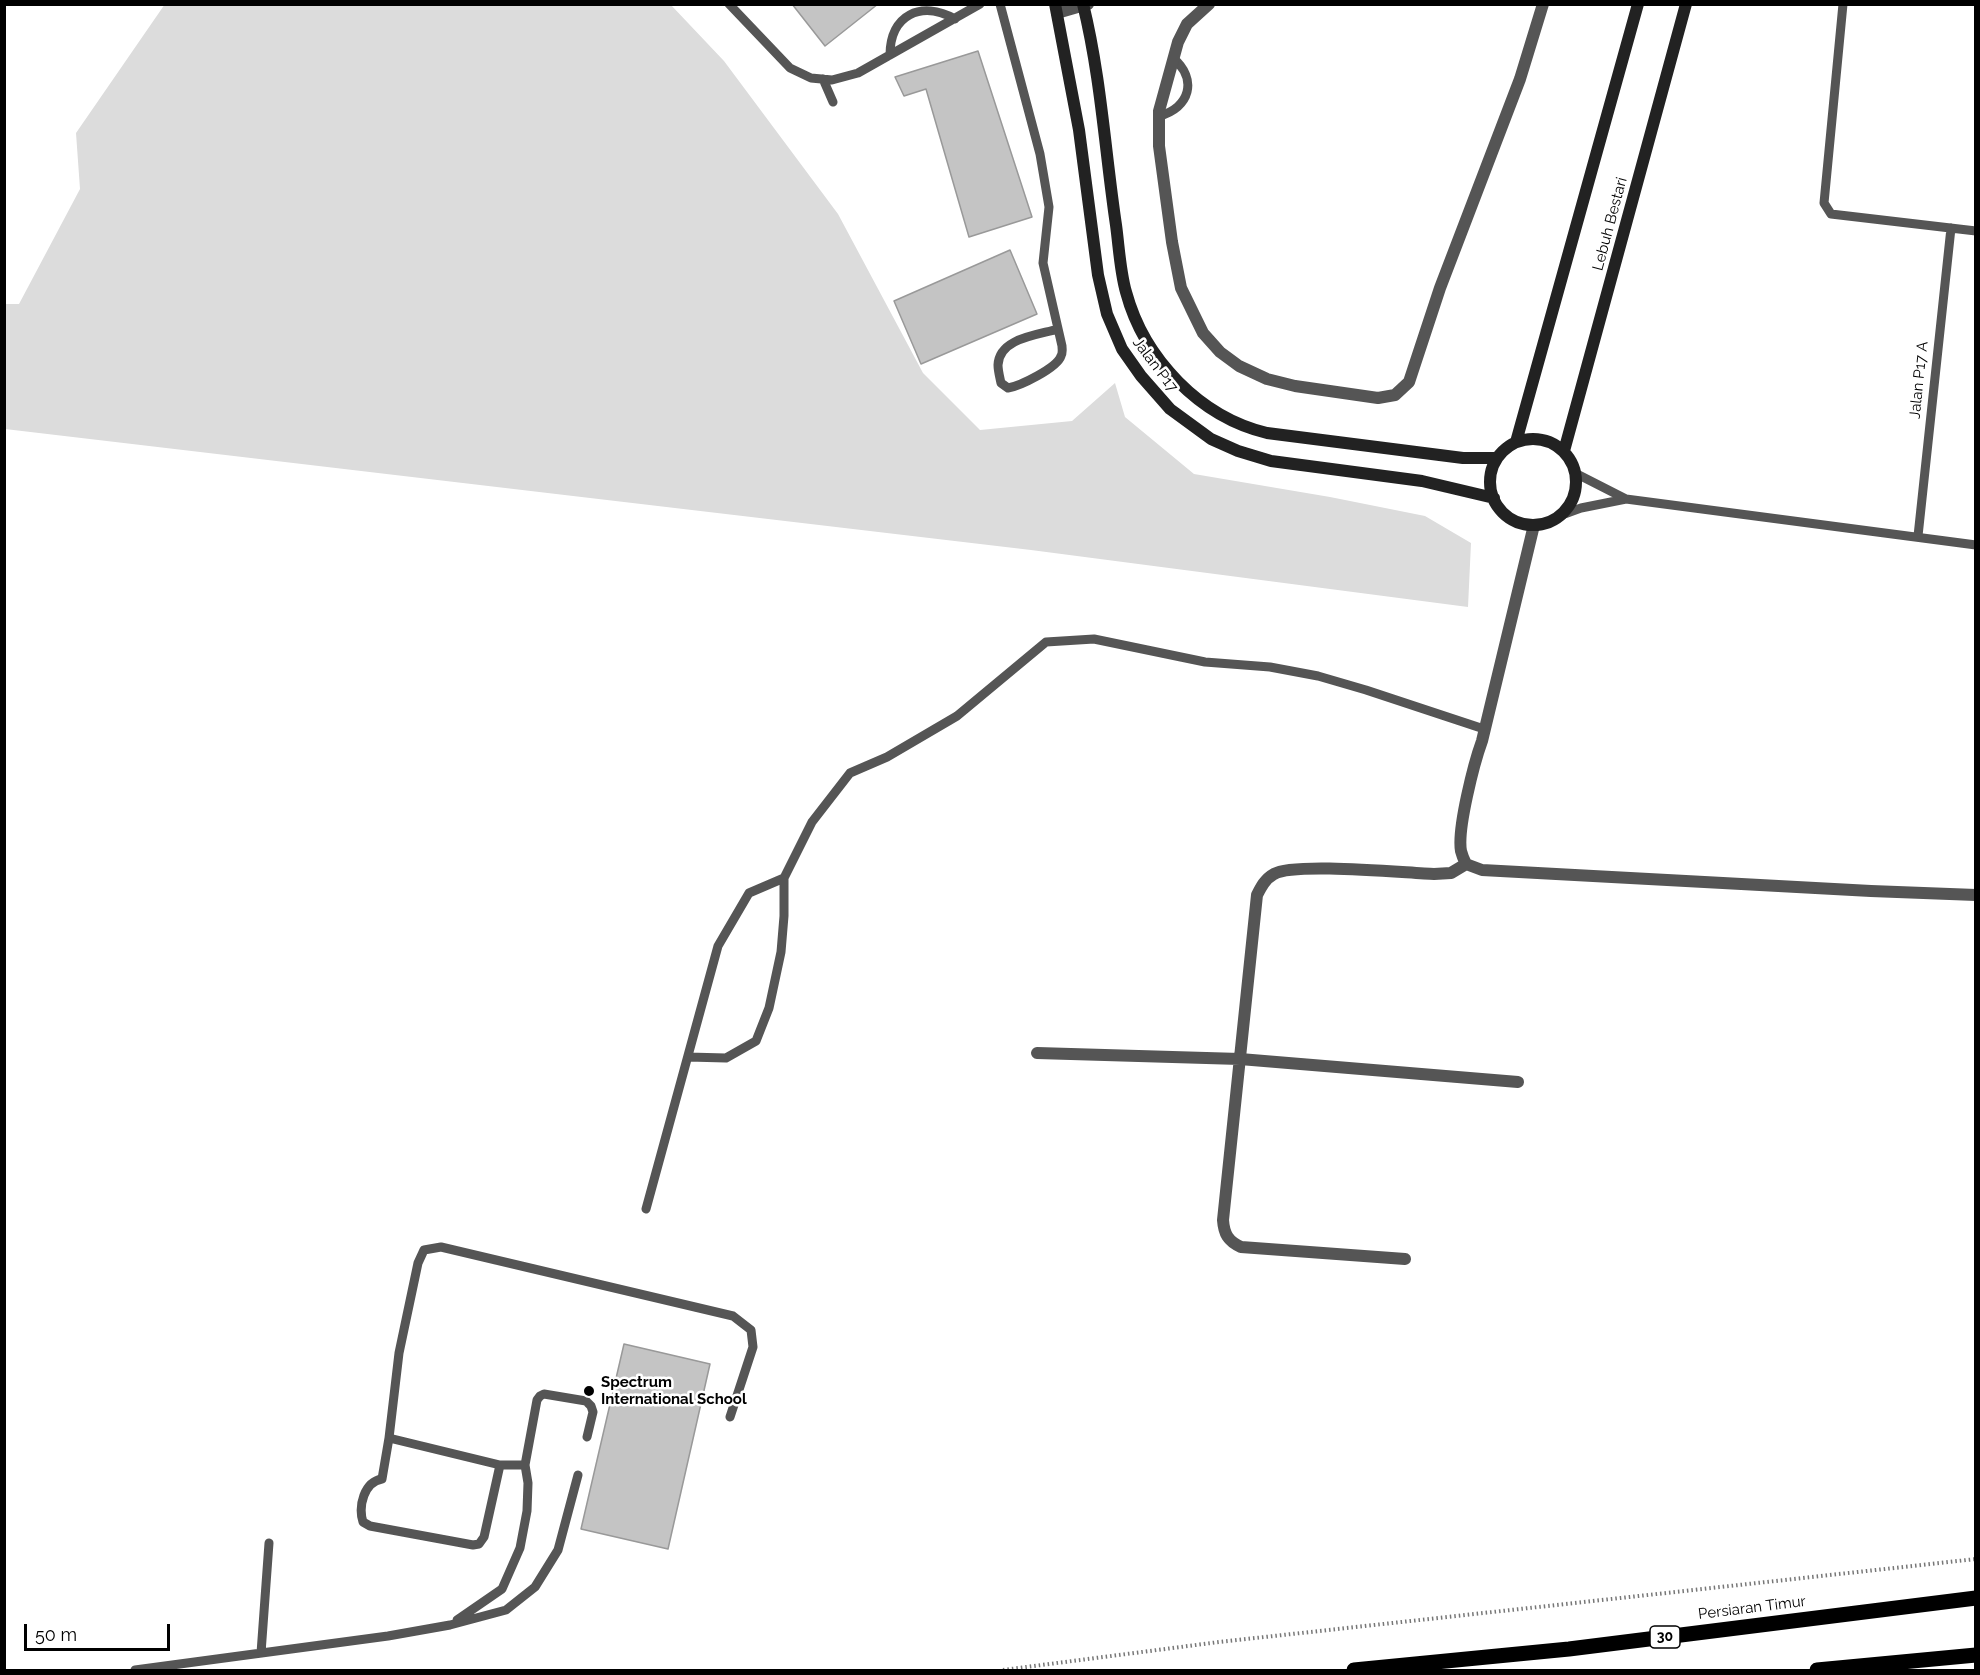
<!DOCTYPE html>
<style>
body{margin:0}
#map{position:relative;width:1980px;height:1675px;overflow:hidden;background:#fff;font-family:Raleway,sans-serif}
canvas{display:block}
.frame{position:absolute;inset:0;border:6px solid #000;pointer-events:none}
.scale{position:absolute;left:24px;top:1624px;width:146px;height:27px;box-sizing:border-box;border:3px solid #000;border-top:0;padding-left:8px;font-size:18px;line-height:21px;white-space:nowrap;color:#000;-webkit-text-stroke:4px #fff;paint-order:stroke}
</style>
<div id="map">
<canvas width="1980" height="1675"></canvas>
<div class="frame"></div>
<div class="scale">50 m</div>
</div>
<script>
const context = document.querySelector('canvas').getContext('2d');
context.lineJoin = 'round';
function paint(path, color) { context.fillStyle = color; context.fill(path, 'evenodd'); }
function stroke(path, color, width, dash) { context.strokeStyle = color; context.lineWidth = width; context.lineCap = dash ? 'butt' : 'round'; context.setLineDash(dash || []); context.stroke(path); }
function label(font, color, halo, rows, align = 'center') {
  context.font = font + ' Raleway,sans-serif'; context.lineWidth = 5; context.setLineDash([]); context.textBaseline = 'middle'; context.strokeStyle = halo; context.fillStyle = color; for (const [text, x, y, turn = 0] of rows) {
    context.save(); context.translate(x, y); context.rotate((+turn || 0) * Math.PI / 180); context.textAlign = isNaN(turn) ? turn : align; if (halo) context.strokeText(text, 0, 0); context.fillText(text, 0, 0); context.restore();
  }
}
paint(new Path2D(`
 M165,4L671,5L724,61L838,214L923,373L980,430L1072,421L1115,383L1125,417L1194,474L1330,497L1425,516L1471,543L1468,607L1031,550L5,429V304H19L80,189L76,133Z`), '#dcdcdc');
const building = new Path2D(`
 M792,4H878L825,46Z
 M978,51L1032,217L969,237L926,89L904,96L895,77Z
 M1010,250L1037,314L921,364L894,301Z
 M624,1344L710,1364L668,1549L581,1529Z`);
paint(building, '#c4c4c4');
stroke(building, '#999', 1.5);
stroke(new Path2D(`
 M1003,1670L1219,1642L1976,1559`), '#777', 4, [1.5, 3]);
stroke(new Path2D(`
 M729,4L790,68L811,78L832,80L858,73L980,4
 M1000,4L1040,154L1049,207L1043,263L1062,346C1062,349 1063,353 1061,356C1057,368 1020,386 1008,388L1001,383C1000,378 998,371 998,365C999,338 1038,335 1058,329
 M1843,4L1824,203L1831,214L1976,231
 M890,55C890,15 921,0 955,19
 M823,79L833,102
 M1159,116C1190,108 1198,79 1173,58
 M1575,473L1626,499
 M1559,516L1581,508L1626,499L1976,545
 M1918,536L1951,228
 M688,1057L726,1058L756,1041L769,1008L781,952L784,916V878
 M646,1209L718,946L749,893L784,878L812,822L850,773L887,757L957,716L1046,642L1094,639L1205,662L1270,667L1318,676L1366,690L1484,729
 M389,1438L500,1465H525
 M500,1465L484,1537L479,1544L473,1545L370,1526L363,1522C358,1506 364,1482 382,1479L389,1438L399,1353L418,1263L424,1250L441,1247L733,1316L751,1330L753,1347L730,1417
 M457,1620L502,1589L520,1548L527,1511L528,1483L525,1465L537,1400L540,1396L544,1394L586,1401L591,1406L593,1412L587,1437
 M261,1653L269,1543
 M135,1670L388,1636L450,1625L506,1610L535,1587L558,1550L578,1475`), '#555', 9);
stroke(new Path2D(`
 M1209,4L1187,24L1178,42L1159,111V146L1172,242L1181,288L1203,333L1220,352L1239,366L1267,379L1295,386L1378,398L1395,395L1409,382L1440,288L1520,79L1543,4
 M1057,13L1088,4
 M1534,525L1482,741C1474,763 1457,829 1461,851C1462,855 1464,860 1466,864L1482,870L1871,891L1976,895
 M1037,1053L1240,1059L1518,1082
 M1405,1259L1241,1247C1228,1241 1224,1234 1223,1220L1257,895C1261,887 1265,879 1274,874C1294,862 1405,873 1434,874L1451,873L1466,864`), '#555', 12);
stroke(new Path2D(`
 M1055,4L1079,130L1098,275L1107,314L1122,349L1141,376L1170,409L1211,439L1238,451L1271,461L1422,481L1494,498
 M1083,4C1101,77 1105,151 1116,225C1119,247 1120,271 1126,292C1144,359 1200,417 1267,433L1463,458H1497
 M1490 482a43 43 0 1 1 86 0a43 43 0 1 1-86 0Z
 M1516,442L1638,4
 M1564,451L1686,4`), '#222', 12);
stroke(new Path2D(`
 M1354,1670L1569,1649L1976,1598
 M1817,1670L1976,1655`), '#000', 15);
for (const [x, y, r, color] of [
 [589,1391,6,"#000"]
]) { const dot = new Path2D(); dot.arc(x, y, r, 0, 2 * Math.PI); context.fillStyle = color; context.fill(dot); stroke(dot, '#fff', 2); }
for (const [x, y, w] of [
 [1665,1637,30]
]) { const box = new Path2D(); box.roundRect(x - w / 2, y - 11, w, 22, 4.5); context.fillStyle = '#fff'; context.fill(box); stroke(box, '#000', 1.5); }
label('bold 14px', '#000', null, [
 ["30",1665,1637]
]);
label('15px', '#000', '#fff', [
 ["Lebuh Bestari",1610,224,-75],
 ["Jalan P17",1155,365,53],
 ["Jalan P17 A",1919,380,-84],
 ["Persiaran Timur",1752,1608,-7]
]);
label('bold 15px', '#000', '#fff', [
 ["Spectrum",601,1382],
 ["International School",601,1399]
], 'left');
</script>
